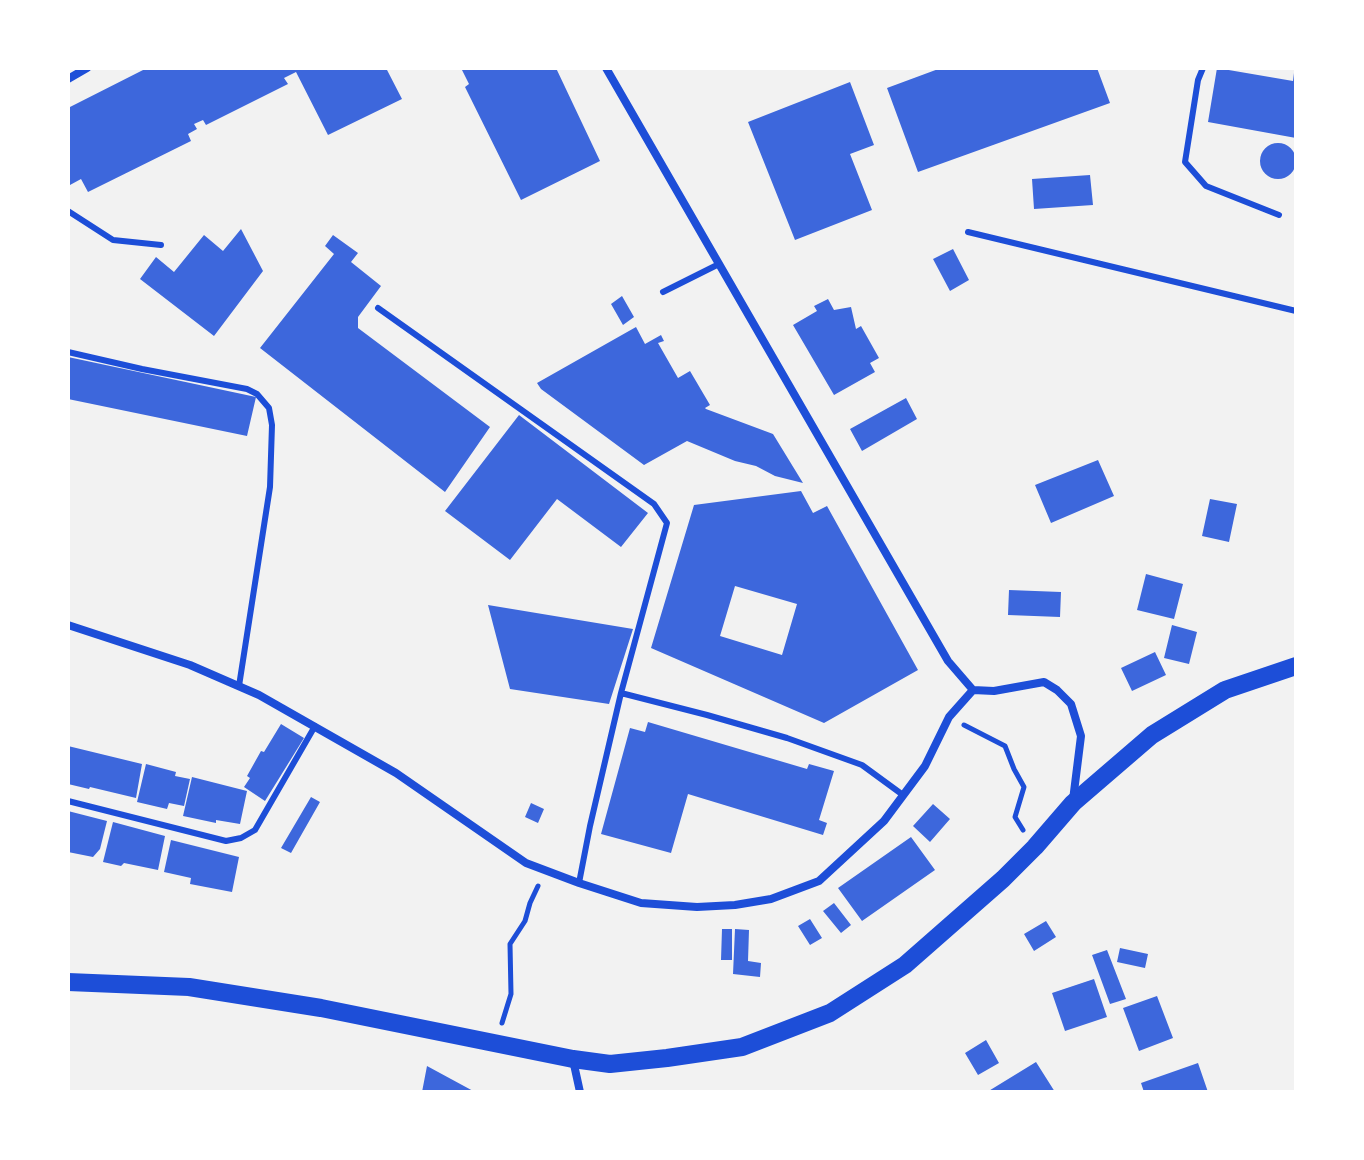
<!DOCTYPE html>
<style>
body{margin:0}
#map{position:relative;width:1364px;height:1160px;overflow:hidden;background:#f2f2f2;font-family:Roboto,sans-serif}
canvas{display:block}
.frame{position:absolute;inset:0;border:70px solid #fff;pointer-events:none}
</style>
<div id="map">
<canvas width="1364" height="1160"></canvas>
<div class="frame"></div>
</div>
<script>
const context = document.querySelector('canvas').getContext('2d');
context.lineJoin = 'round';
function paint(path, color) { context.fillStyle = color; context.fill(path, 'evenodd'); }
function stroke(path, color, width, dash) { context.strokeStyle = color; context.lineWidth = width; context.lineCap = dash ? 'butt' : 'round'; context.setLineDash(dash || []); context.stroke(path); }
paint(new Path2D(`
 M147,68H386L402,99L328,135L296,72L284,78L288,84L206,125L203,120L194,124L197,129L188,134L191,141L88,192L81,179L70,185L68,180V108Z
 M461,68H556L600,161L521,200L465,87L469,84Z
 M941,68H1097L1110,103L918,172L887,88Z
 M1217,68L1293,81L1294,73H1296V138L1208,122Z
 M850,82L874,145L850,154L872,210L795,240L748,122Z
 M1260 161a18 18 0 1 1 36 0a18 18 0 1 1-36 0Z
 M1090,175L1093,205L1034,209L1032,179Z
 M241,229L263,271L214,336L140,279L156,257L174,272L204,235L223,251Z
 M333,235L358,253L351,262L381,286L358,317V328L490,427L445,492L260,348L334,254L325,246Z
 M953,249L969,280L950,291L933,259Z
 M622,296L634,317L623,325L611,304Z
 M828,299L834,310L851,307L856,329L861,326L879,358L870,363L875,372L834,395L793,325L817,311L814,306Z
 M636,327L645,344L661,335L664,341L658,343L678,378L690,371L710,405L705,408L706,409L773,434L803,483L775,476L756,466L735,461L687,441L644,465L541,389L537,383Z
 M68,357L256,397L247,436L68,399Z
 M906,398L917,419L862,451L850,429Z
 M519,415L648,513L621,547L557,499L510,560L445,511Z
 M1098,460L1114,496L1051,523L1035,485Z
 M801,491L813,513L827,506L918,670L824,723L651,648L694,505ZM735,586L797,604L782,655L720,636Z
 M1210,499L1237,504L1229,542L1202,536Z
 M1146,574L1183,584L1174,619L1137,610Z
 M1009,590L1061,592L1060,617L1008,615Z
 M488,605L633,629L609,704L510,689Z
 M1172,625L1197,632L1189,664L1164,658Z
 M1155,652L1166,675L1132,691L1121,668Z
 M648,722L807,769L809,764L834,771L819,820L827,823L823,835L688,794L671,853L601,834L630,728L645,732Z
 M281,724L304,738L265,801L244,787L250,778L247,776L261,751L264,752Z
 M68,746L142,764L136,798L90,787L89,789L68,784Z
 M146,764L176,772L175,776L190,779L184,806L169,803L167,809L137,802Z
 M192,777L247,791L240,824L216,820V823L183,816Z
 M311,797L320,802L291,853L281,848Z
 M531,803L544,809L538,823L525,817Z
 M933,804L950,819L930,842L913,826Z
 M68,811L107,821L100,849L93,857L68,852Z
 M113,822L165,836L158,870L124,863L121,866L103,862Z
 M911,837L935,870L862,921L838,888Z
 M171,840L239,857L232,892L190,884L191,878L164,872Z
 M834,903L851,925L841,933L823,911Z
 M810,919L822,938L810,945L798,926Z
 M1046,921L1056,937L1034,951L1024,934Z
 M722,929H732V960H721Z
 M735,929L749,930L748,961L761,963L760,977L733,974Z
 M1120,948L1148,954L1145,968L1117,962Z
 M1107,950L1126,999L1110,1004L1092,955Z
 M1094,979L1107,1017L1065,1031L1052,993Z
 M1157,996L1173,1038L1139,1051L1123,1008Z
 M986,1040L999,1063L978,1075L965,1053Z
 M1036,1062L1055,1092H987Z
 M1198,1063L1208,1092H1144L1141,1083Z
 M427,1066L475,1092H422Z`), '#3d67dc');
stroke(new Path2D(`
 M964,725L1005,746L1014,769L1024,787L1015,817L1023,830
 M502,1023L511,994L510,944L525,921L530,903L538,886`), '#1d4ed8', 5);
stroke(new Path2D(`
 M1203,68L1198,80L1185,162L1206,186L1279,215
 M68,211L113,240L161,245
 M968,232L1296,311
 M663,292L719,264
 M378,308L654,504L667,523L621,693L590,826L579,883
 M68,352L142,369L247,389L257,394L269,408L272,425L270,487L239,686
 M621,693L707,715L787,738L862,765L903,795
 M68,801L226,841L241,838L255,830L315,726`), '#1d4ed8', 6);
stroke(new Path2D(`
 M606,68L948,661L973,690L994,691L1044,682L1057,690L1071,704L1081,736L1073,800
 M68,79L87,68
 M68,625L190,665L259,695L396,773L526,863L579,883L641,903L697,907L735,905L771,899L819,881L884,821L925,766L949,717L973,690
 M573,1060L580,1092`), '#1d4ed8', 8);
stroke(new Path2D(`
 M68,982L189,987L321,1008L573,1059L610,1064L667,1058L742,1047L830,1013L905,965L1003,879L1035,847L1073,803L1152,735L1225,690L1296,666`), '#1d4ed8', 18);
</script>
